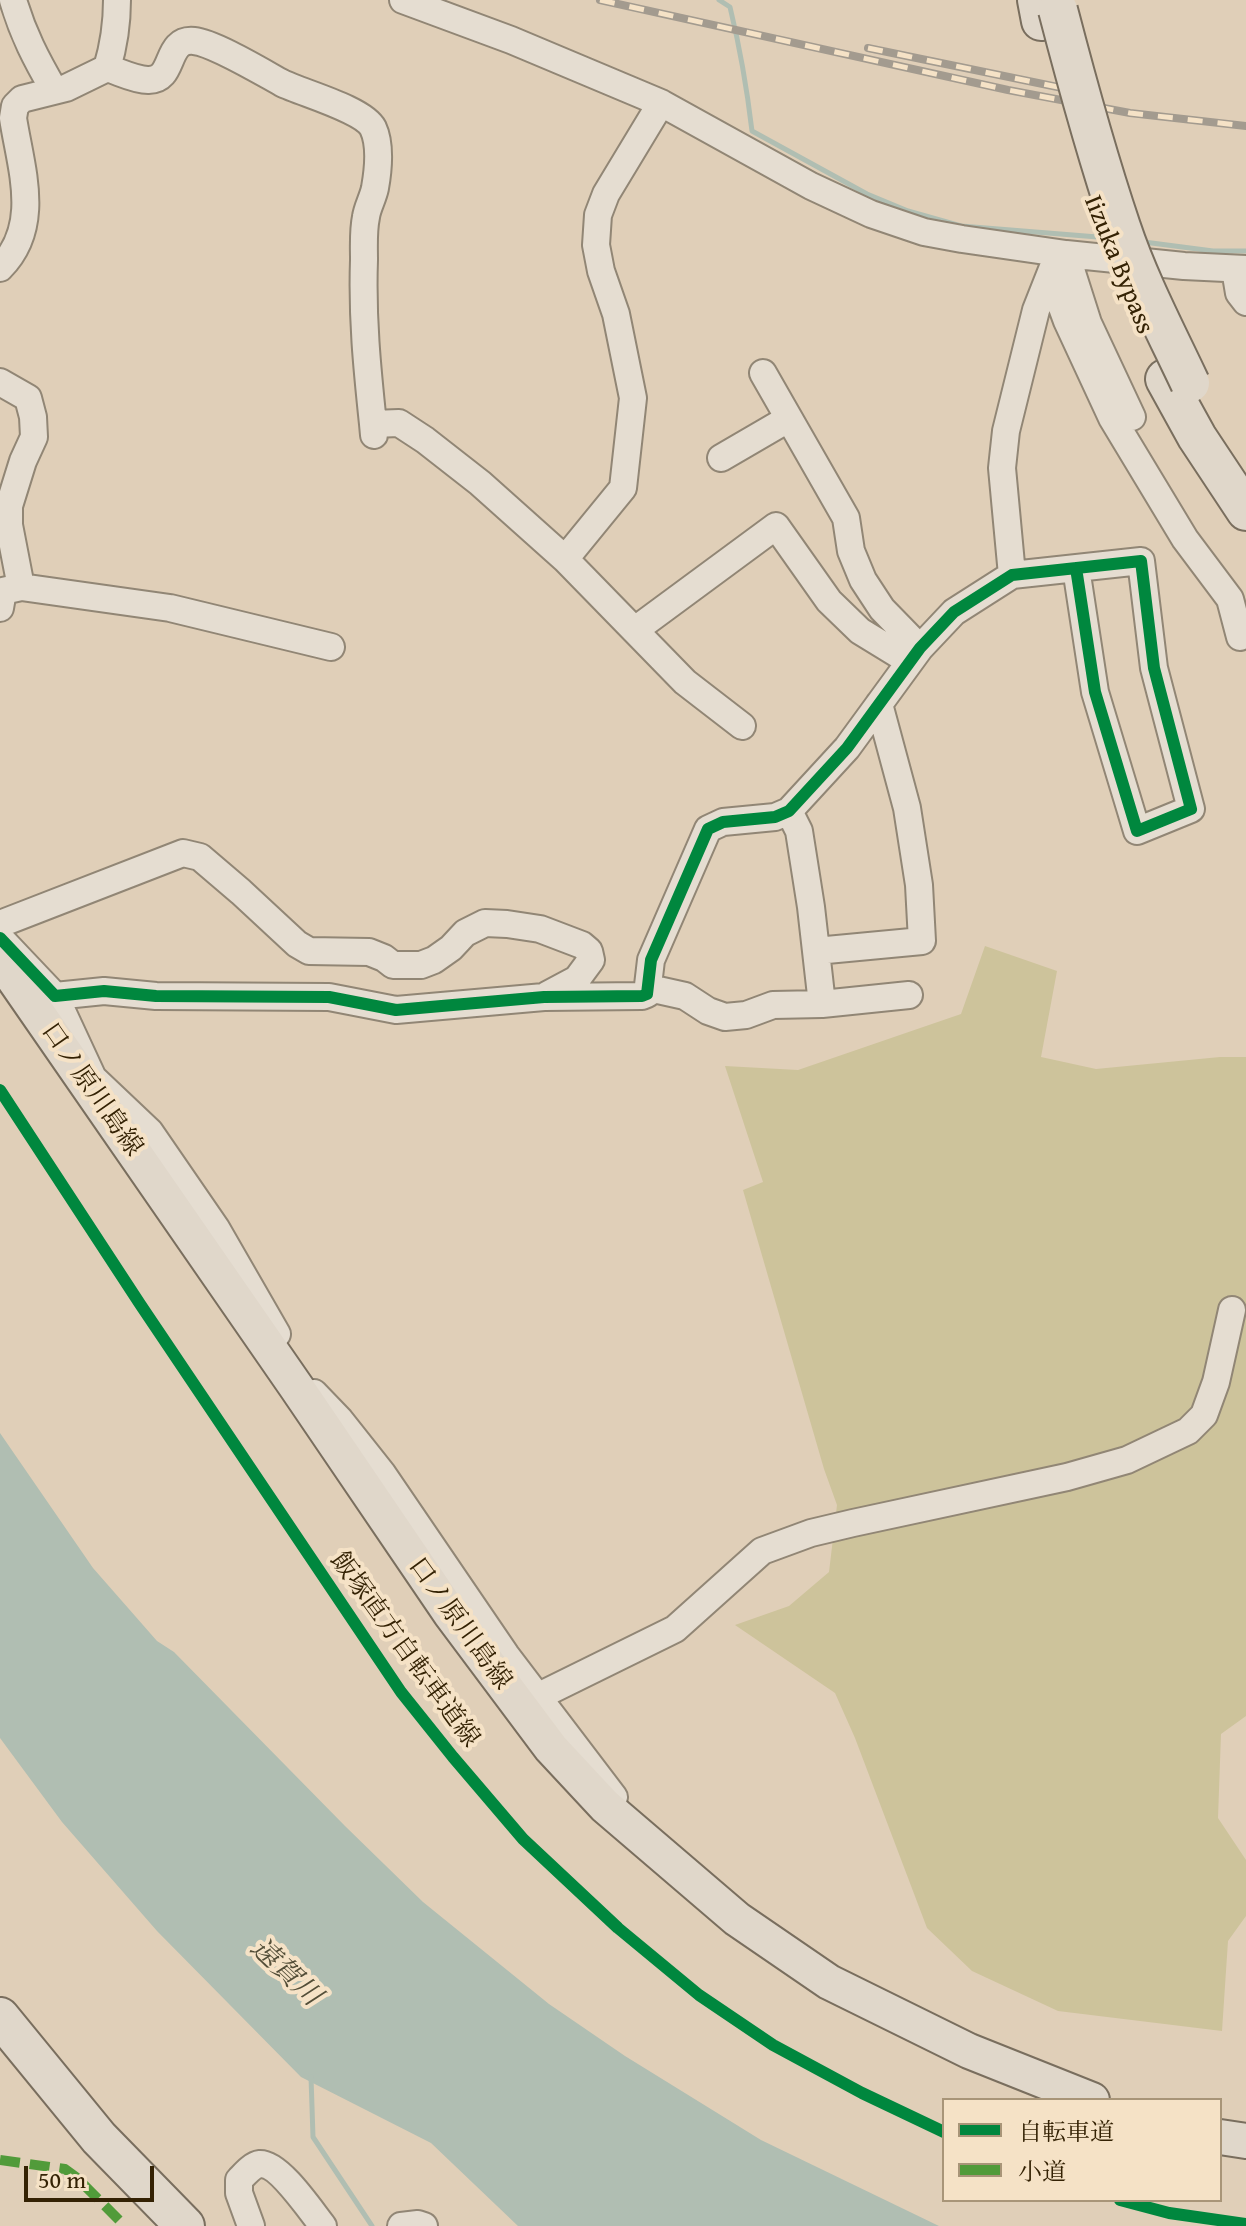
<!DOCTYPE html>
<meta charset="utf-8">
<style>
body{margin:0}
#map{position:relative;width:1246px;height:2226px;overflow:hidden;background:#e0cfb8;font-family:"Gentium Book Plus","Noto Serif JP",serif}
canvas{display:block}
.legend{position:absolute;left:942px;top:2098px;width:280px;height:104px;box-sizing:border-box;background:#f5e2c6;border:2px solid #a89578;margin:0;padding:10px 14px;list-style:none;font-size:24px;color:#342204}
.legend li{display:flex;align-items:center;gap:16px;height:40px}
.legend b{width:40px;border:2px solid #a89578}
.scale{position:absolute;left:24px;top:2166px;width:130px;height:36px;box-sizing:border-box;border:4px solid #342204;border-top:0;padding-left:10px;font-size:24px;line-height:28px;white-space:nowrap;color:#342204;-webkit-text-stroke:6px #f5e2c6;paint-order:stroke}
</style>
<div id="map">
<canvas width="1246" height="2226"></canvas>
<ul class="legend">
<li><b style="height:10px;background:#00873e"></b>自転車道</li>
<li><b style="height:10px;background:#519b3a"></b>小道</li>
</ul>
<div class="scale">50 m</div>
</div>
<script>
const context = document.querySelector('canvas').getContext('2d');
context.lineJoin = 'round';
function paint(path, color) { context.fillStyle = color; context.fill(path, 'evenodd'); }
function stroke(path, color, width, dash) { context.strokeStyle = color; context.lineWidth = width; context.lineCap = dash ? 'butt' : 'round'; context.setLineDash(dash || []); context.stroke(path); }
function label(font, color, halo, rows, align = 'center') {
  context.font = font + ' "Gentium Book Plus","Noto Serif JP",serif'; context.lineWidth = 8; context.setLineDash([]); context.textBaseline = 'middle'; context.strokeStyle = halo; context.fillStyle = color; for (const [text, x, y, turn = 0] of rows) {
    context.save(); context.translate(x, y); context.rotate((+turn || 0) * Math.PI / 180); context.textAlign = isNaN(turn) ? turn : align; if (halo) context.strokeText(text, 0, 0); context.fillText(text, 0, 0); context.restore();
  }
}
paint(new Path2D(`
 M985,946L1057,971L1041,1057L1096,1069L1220,1057H1246V1716L1221,1734L1218,1818L1246,1860V1916L1228,1941L1222,2031L1058,2011L972,1971L927,1928L855,1738L835,1693L735,1625L789,1606L829,1572L837,1505L824,1469L743,1190L763,1182L725,1066L798,1070L961,1014Z`), '#cdc39b');
paint(new Path2D(`
 M0,1433L93,1568L157,1641L174,1652L345,1826L423,1902L549,2004L625,2056L761,2140L939,2226H518L431,2143L301,2077L157,1931L62,1822L0,1738Z`), '#b0beb2');
stroke(new Path2D(`
 M719,0L730,7C740,48 747,89 752,131L867,194L908,211L961,226L1110,238
 M1144,242L1213,251H1246
 M311,2077L313,2137L372,2226`), '#b0beb2', 5);
const minor = new Path2D(`
 M13,0C23,34 36,59 54,90
 M403,0L511,40L661,103L811,186L871,214L924,232L962,239L1066,254L1184,266L1246,269
 M107,68C120,72 135,80 148,80C176,81 164,38 194,41C214,43 262,72 282,83C302,93 363,109 373,128C381,145 378,171 375,188C373,198 367,208 366,217C363,231 364,246 364,260C362,317 367,367 373,424
 M661,103L606,194L598,215L596,245L601,271L616,314L633,398L623,488L565,559L685,682L742,726
 M1066,254L1088,323L1132,417
 M1053,267L1056,291L1067,321L1112,418L1185,539L1230,599L1240,637
 M0,268C42,226 21,169 13,118L15,106L22,99L66,88L107,68C114,45 117,24 117,0
 M1235,269L1239,293L1246,302
 M763,373L846,518L851,551L863,580L882,609L920,648
 M0,382L28,398L33,417L34,437L23,461L9,506V525L21,587L3,591L0,608
 M374,435L373,424L399,423L425,440L480,483L565,559
 M721,458L788,419
 M1012,575L1002,468L1006,431L1036,310L1053,267
 M21,587L170,608L331,647
 M635,630L776,526L829,601L860,631L909,661
 M789,811L799,831L811,907L822,1004
 M0,924L183,853L200,857L241,892L297,944L309,951L369,952L384,958L393,965H421L434,960L451,948L465,933L485,923L507,924L540,929L582,945L589,951L591,960L577,979L547,995
 M0,938L55,996L104,991L156,996L329,997L396,1010L544,997L642,996L647,994L651,960L708,829L723,822L775,817L789,811L847,748L920,648L954,612L1012,575L1141,561L1154,668L1191,809L1137,831L1095,692L1076,568
 M816,951L922,941L919,885L907,808L879,704
 M649,988L685,996L708,1011L725,1017L746,1015L773,1005L822,1004L909,995
 M55,996L93,1078L150,1132L216,1228L277,1334
 M314,1393L340,1420L382,1473L506,1655L614,1797
 M539,1696L675,1629L762,1551L811,1533L853,1523L1067,1477L1127,1460L1188,1431L1204,1415L1216,1382L1232,1310
 M251,2226L239,2193V2180C244,2175 252,2165 260,2164C279,2163 311,2211 323,2226
 M401,2226L418,2224L424,2226`);
const major = new Path2D(`
 M0,959L297,1388L450,1613L551,1748L605,1806L737,1919L829,1982L969,2051L1092,2100
 M1220,2137L1246,2141`);
const highway = new Path2D(`
 M1037,0L1041,21
 M1165,379L1197,437L1246,511
 M0,2017L99,2138L185,2226`);
stroke(minor, '#918675', 30);
stroke(major, '#796e5e', 38);
stroke(highway, '#796e5e', 42);
stroke(minor, '#e5ddd1', 26);
stroke(major, '#e0d7ca', 34);
stroke(highway, '#e0d7ca', 38);
const rail = new Path2D(`
 M600,0L1008,90L1130,113L1246,126
 M868,48L1072,90`);
stroke(rail, '#a39b8f', 8);
stroke(rail, '#f5e2c6', 5, [15]);
const highwayBridge = new Path2D(`
 M1058,10C1077,83 1097,156 1121,227C1139,281 1166,332 1190,383`);
stroke(highwayBridge, '#796e5e', 42, []);
stroke(highwayBridge, '#e0d7ca', 38);
stroke(new Path2D(`
 M0,2160L65,2169L76,2177L125,2226`), '#519b3a', 10, [20, 10]);
stroke(new Path2D(`
 M0,938L55,996L104,991L156,996L329,997L396,1010L544,997L642,996L647,994L651,960L708,829L723,822L775,817L789,811L847,748L920,648L954,612L1012,575L1141,561L1154,668L1191,809L1137,831L1095,692L1076,568
 M0,1090L140,1304L401,1692L453,1757L523,1839L618,1928L699,1995L773,2045L862,2093L944,2132
 M1120,2200L1169,2213L1246,2224`), '#00873e', 12);
label('26px', '#342204', '#f5e2c6', [
 ["Iizuka Bypass",1118,265,68],
 ["口ノ原川島線",91,1090,55],
 ["口ノ原川島線",459,1624,54],
 ["飯塚直方自転車道線",404,1650,54]
]);
label('italic 28px', '#534e38', '#f5e2c6', [
 ["遠賀川",285,1973,43]
]);
</script>
